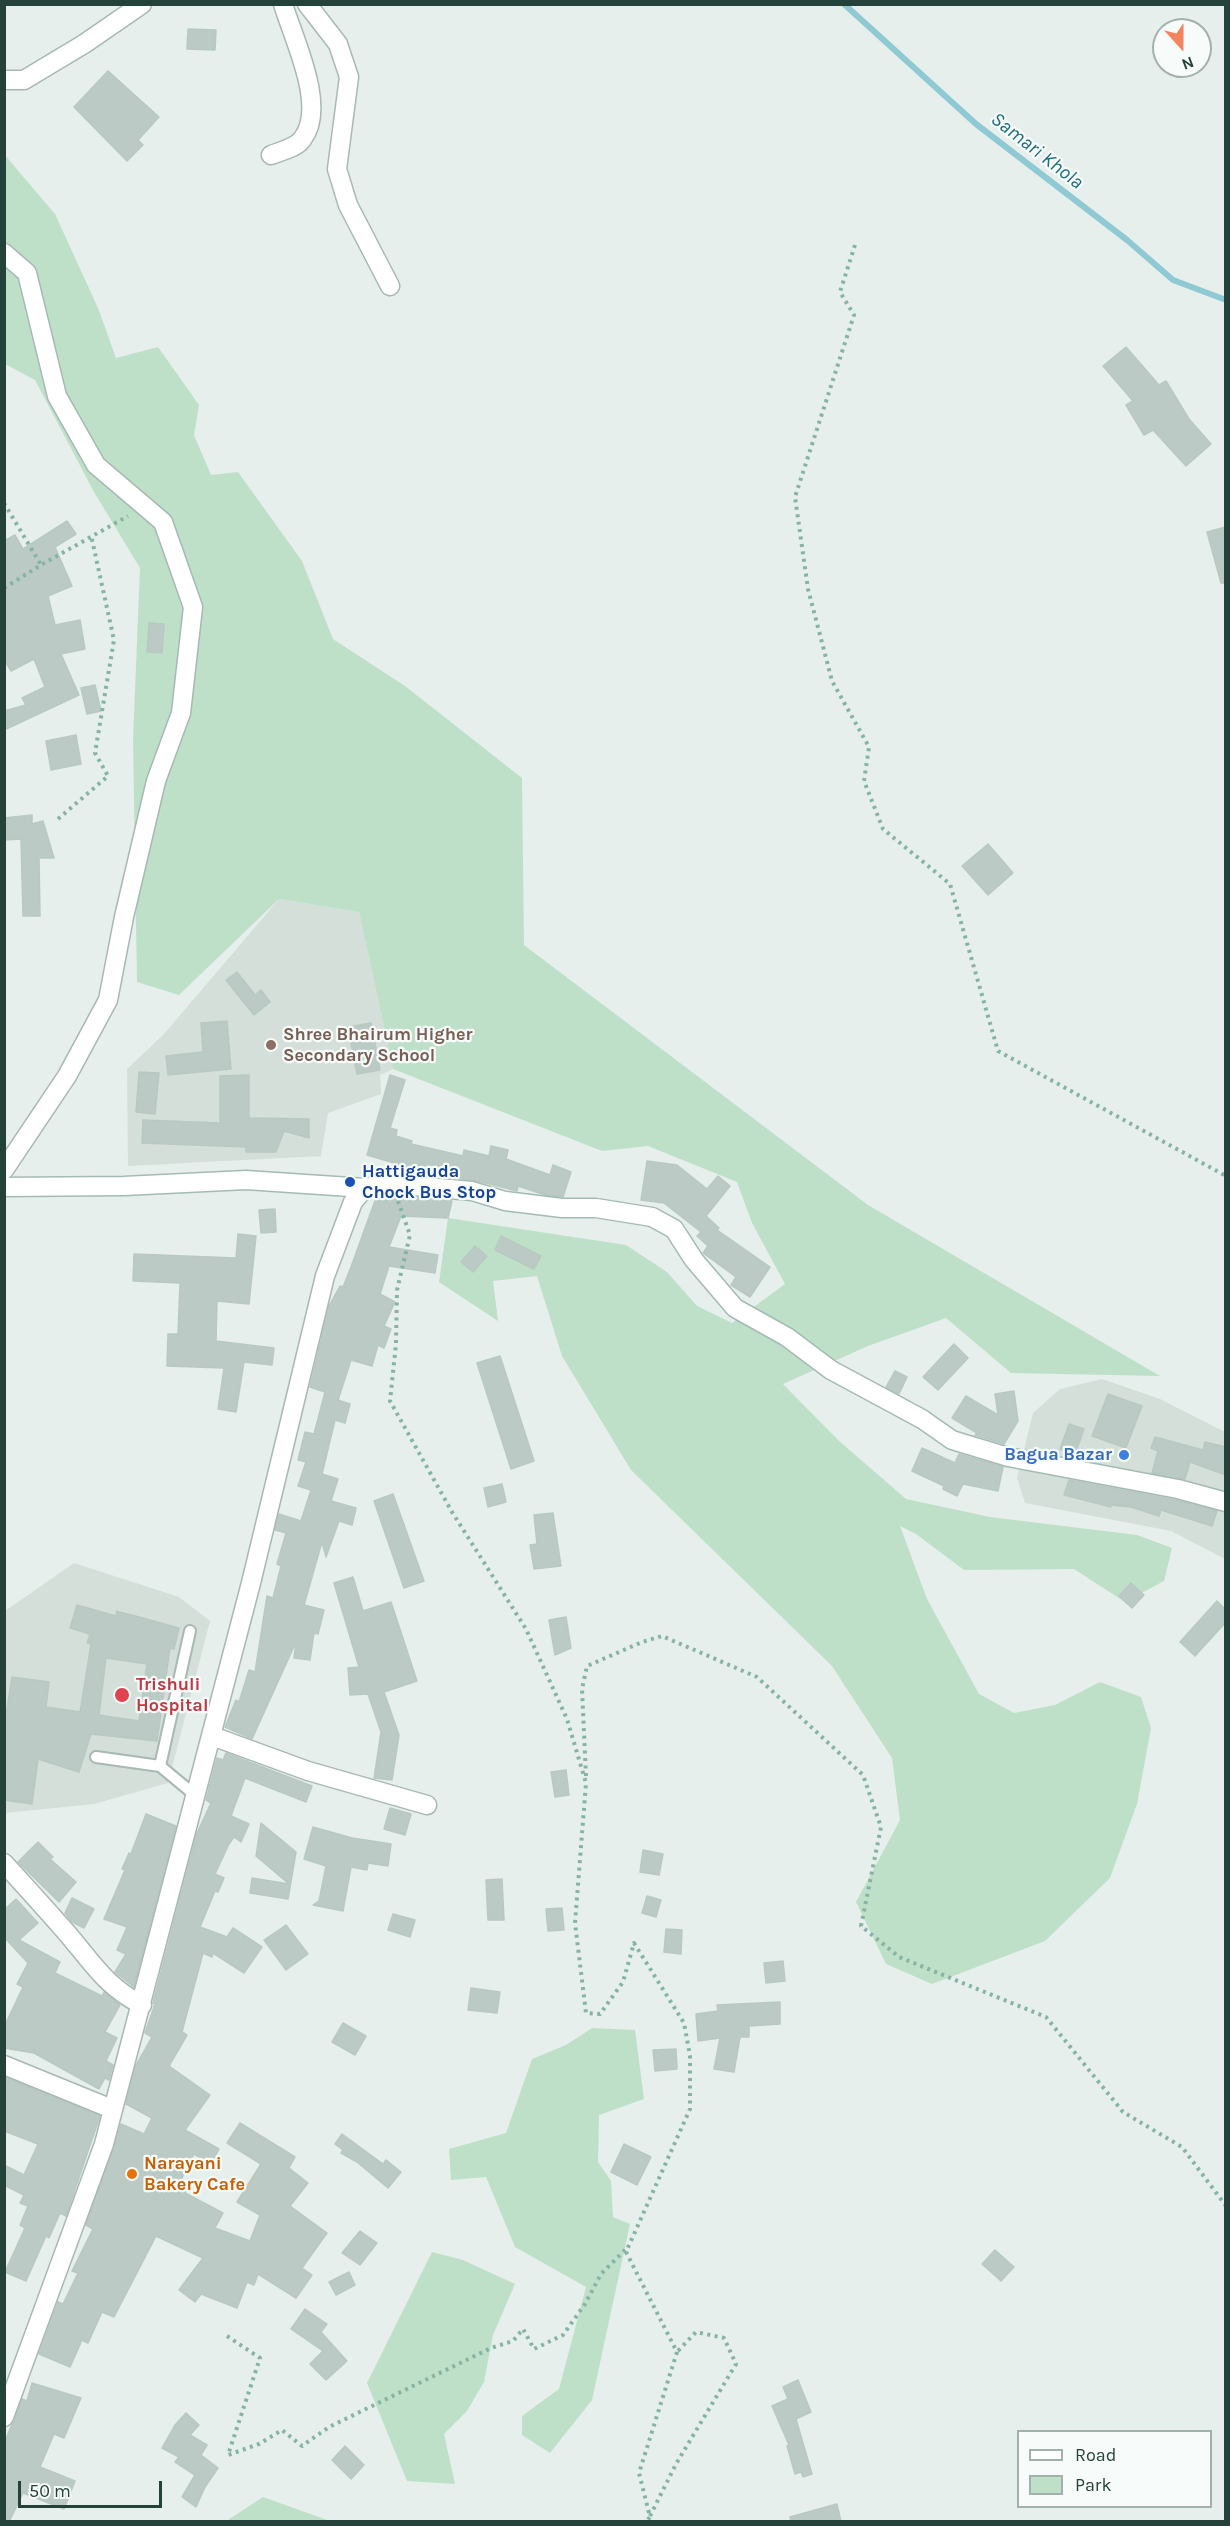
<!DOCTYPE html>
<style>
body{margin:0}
#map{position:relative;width:1230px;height:2526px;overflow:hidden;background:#e6efeb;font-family:Karla,sans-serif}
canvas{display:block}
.frame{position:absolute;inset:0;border:6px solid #24423a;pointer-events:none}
.legend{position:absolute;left:1017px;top:2430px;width:195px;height:78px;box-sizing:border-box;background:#f7fbf9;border:2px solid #a3b1ad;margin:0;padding:8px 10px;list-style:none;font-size:18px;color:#24423a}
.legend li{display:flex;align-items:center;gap:12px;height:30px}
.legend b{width:30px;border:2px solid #a3b1ad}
.north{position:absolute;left:1152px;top:18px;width:60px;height:60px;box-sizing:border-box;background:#f7fbf9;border:2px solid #a3b1ad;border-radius:50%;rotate:159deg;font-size:16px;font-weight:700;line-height:24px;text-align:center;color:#24423a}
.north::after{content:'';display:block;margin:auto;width:21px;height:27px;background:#f4845f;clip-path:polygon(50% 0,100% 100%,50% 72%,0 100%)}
.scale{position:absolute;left:18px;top:2481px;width:144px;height:27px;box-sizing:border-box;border:3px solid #24423a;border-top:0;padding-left:8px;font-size:18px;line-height:21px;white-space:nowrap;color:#24423a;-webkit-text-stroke:4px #f7fbf9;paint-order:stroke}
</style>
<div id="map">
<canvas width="1230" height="2526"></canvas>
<div class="frame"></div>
<ul class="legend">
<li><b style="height:8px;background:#fff"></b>Road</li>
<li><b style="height:16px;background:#bfe0c8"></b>Park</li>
</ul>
<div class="north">N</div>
<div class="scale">50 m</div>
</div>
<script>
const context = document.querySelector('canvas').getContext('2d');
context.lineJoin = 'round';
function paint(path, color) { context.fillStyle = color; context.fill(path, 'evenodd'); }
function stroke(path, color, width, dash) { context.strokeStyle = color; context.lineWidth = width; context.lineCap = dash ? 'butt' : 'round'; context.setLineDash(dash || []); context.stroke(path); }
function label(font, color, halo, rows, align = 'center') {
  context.font = font + ' Karla,sans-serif'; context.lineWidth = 4.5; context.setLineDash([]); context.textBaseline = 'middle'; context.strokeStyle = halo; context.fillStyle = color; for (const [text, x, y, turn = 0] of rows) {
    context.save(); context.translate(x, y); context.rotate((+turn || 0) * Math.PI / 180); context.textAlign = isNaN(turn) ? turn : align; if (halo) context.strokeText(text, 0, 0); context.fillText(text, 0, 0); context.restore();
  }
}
paint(new Path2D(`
 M279,899L359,912L393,1069L380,1075L381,1094L328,1113L321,1156L128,1166L127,1069L164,1034Z
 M1102,1379L1160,1399L1225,1432V1559L1171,1531L1025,1503L1017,1478L1033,1413L1060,1389Z
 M74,1563L179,1597L210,1621L168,1783L94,1804L5,1813V1800L32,1804L49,1682L12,1677L5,1728V1611ZM77,1605L116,1616L118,1610L129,1613L121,1642H88L90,1634L71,1628ZM138,1617L179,1628L174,1648ZM170,1649L157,1741L115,1735L118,1718L139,1721L147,1664ZM89,1654L107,1655L99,1711L80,1708ZM47,1708L116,1717L113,1737L45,1728Z`), '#d4dfda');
paint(new Path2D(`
 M4,154L55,214L98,308L116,358L158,347L199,405L194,435L211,475L238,472L302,561L333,639L405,686L522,778L524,945L868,1205L1160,1376L1011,1373L946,1318L868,1346L783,1384L838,1440L906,1499L990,1517L1137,1535L1172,1548L1164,1581L1125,1602L1074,1569L964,1570L916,1534L900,1526L927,1599L979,1694L1014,1713L1055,1705L1100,1682L1141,1697L1151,1728L1137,1804L1110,1878L1045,1941L932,1984L886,1964L856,1902L900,1820L892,1758L832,1666L631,1470L562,1356L537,1276L493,1281L498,1321L439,1282L448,1218L626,1245L667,1272L697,1306L732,1323L785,1284L752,1223L737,1182L648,1146L602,1151L393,1069L359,912L279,899L179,995L137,982L133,739L140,568L94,492L35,380L5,364Z
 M592,2028L635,2030L644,2099L599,2115L598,2162L611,2181L613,2217L630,2224L592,2400L550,2453L522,2435V2416L559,2389L586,2287L515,2247L486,2177L451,2180L449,2149L506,2133L532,2059L566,2045Z
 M432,2252L463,2260L515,2284L493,2335L484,2382L467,2411L444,2434L455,2484L407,2481L367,2383Z
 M263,2497L330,2521H152L228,2520Z`), '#bfe0c8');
stroke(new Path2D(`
 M844,4L976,124L1127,240L1173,280L1226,300`), '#8ec9d4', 6);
const building = new Path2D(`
 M188,29L216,30L215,50L187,49Z
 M108,71L159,117L138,140L143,145L127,161L74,107Z
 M1126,347L1159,385L1166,381L1189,419L1211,444L1186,466L1153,430L1144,435L1126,405L1133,401L1103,366Z
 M67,521L76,534L55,547L72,586L48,596L55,625L80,620L85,649L61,654L79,695L4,730V711L26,705L22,698L45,687L34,659L11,671L4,659V541L15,535L23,549Z
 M1226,527V583H1221L1207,532Z
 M149,623L164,624L162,653L147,652Z
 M95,685L101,711L87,714L81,688Z
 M76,735L81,764L51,770L46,741Z
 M32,815V824L43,821L54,858H39L40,916H23L21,839L4,840V818Z
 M988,844L1013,873L988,895L962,866Z
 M237,972L255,995L261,990L270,1002L254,1015L226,980Z
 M227,1021L231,1069L168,1075L166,1056L203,1052L201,1023Z
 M371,1023L380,1070L357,1074L348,1027Z
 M139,1072L159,1073L155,1114L136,1112Z
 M249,1075V1118L309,1119V1138L284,1131L276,1152H246V1147L142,1143L143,1120L220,1123V1076Z
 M390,1075L405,1080L390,1128L397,1130L396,1136L412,1141L411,1144L463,1156L464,1150L489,1156L491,1146L508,1150L506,1159L550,1175L553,1165L571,1172L563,1197L545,1195L518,1186L517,1191L473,1180L409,1174L411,1168L367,1155Z
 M647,1161L677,1165L707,1189L718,1176L730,1186L706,1216L719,1228L717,1230L770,1267L750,1297L731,1285L736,1277L703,1253L708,1246L697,1236L701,1232L664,1203L641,1200Z
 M392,1195L402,1200L403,1196L452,1201L448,1218L401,1216L389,1247L438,1255L435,1273L389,1266L380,1294L395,1302L384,1326L391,1329L384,1348L378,1345L372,1366L351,1360L338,1400L350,1404L345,1423L335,1420L322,1474L338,1479L331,1501L356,1508L352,1525L339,1521L326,1557L322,1542L304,1605L324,1610L318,1634L314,1633L310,1660L294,1658L296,1642L252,1739L225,1727L236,1700L239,1702L249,1670L255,1672L267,1596L273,1598L281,1566L277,1564L286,1533L275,1530L279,1514L301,1521L311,1490L298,1486L306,1462L298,1460L305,1432L314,1434L325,1392L310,1387L329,1306L340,1286L343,1287L351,1267L376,1198Z
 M275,1209L276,1232L261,1233L259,1210Z
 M238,1234L256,1236L249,1304L217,1301L216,1341L274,1348L272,1365L244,1362L236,1412L218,1409L224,1368L167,1366L168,1334H178L180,1283L133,1281L134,1254L236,1258Z
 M501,1236L541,1256L534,1269L495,1250Z
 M475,1246L487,1256L473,1272L461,1262Z
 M954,1344L968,1358L938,1390L923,1377Z
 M500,1356L534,1461L511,1469L477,1363Z
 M895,1371L907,1377L899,1394L886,1387Z
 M1014,1391L1018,1421L1004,1444L975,1435L977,1433L952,1418L966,1396L998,1415L995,1394Z
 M1108,1394L1142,1406L1126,1448L1092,1436Z
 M1069,1424L1084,1429L1075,1454L1060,1449Z
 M1155,1437L1203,1450L1205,1442L1226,1447V1475L1190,1462L1185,1479L1152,1473L1158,1451L1151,1448Z
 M922,1448L955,1463L959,1454L1003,1467L998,1491L963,1484L957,1496L943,1489L944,1486L912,1471Z
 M1069,1480L1175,1500L1217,1511L1212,1526L1161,1510L1159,1516L1131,1507L1111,1505V1507L1064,1495Z
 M502,1484L506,1502L488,1507L484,1488Z
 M393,1494L424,1581L404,1588L374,1501Z
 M553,1513L561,1566L534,1569L530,1545L537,1544L534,1515Z
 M353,1577L363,1611L391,1602L417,1681L384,1692L399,1735L392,1780L374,1778L381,1732L368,1694L350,1695L348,1668L359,1667L334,1583Z
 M1131,1583L1144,1595L1132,1608L1119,1596Z
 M1217,1601L1226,1610V1622L1195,1656L1180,1642Z
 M77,1605L116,1616L117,1611L179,1628L174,1649L170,1648L157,1741L91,1734L79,1772L38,1759L32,1804L4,1800V1728L12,1677L49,1682L46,1707L80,1712L91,1644L87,1643L90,1634L70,1628ZM106,1658L147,1664L139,1721L99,1715Z
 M566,1617L571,1648L555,1655L549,1620Z
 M226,1753L312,1786L306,1802L245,1778L231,1816L249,1824L241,1842L234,1837L229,1844L215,1874L224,1878L218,1892L215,1891L200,1927L227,1937L233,1928L262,1947L244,1973L213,1953L212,1957L203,1953L182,2032L187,2035L169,2066L210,2095L185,2130L219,2149L211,2164L194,2154L180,2182L188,2187L185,2193L223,2213L215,2228L250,2241L260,2215L237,2202L261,2164L227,2143L240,2123L295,2157L289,2168L308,2183L290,2206L327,2233L302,2268L312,2275L296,2298L258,2274L254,2285L247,2282L237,2308L201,2294L195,2302L179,2290L203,2258L156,2236L114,2317L102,2312L88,2343L82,2340L70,2367L39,2354L58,2302L63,2304L78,2273L72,2271L93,2229L86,2225L121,2124L144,2134L152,2118L126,2104L136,2065L152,2037L145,2033L155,2004L153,2003L197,1833L211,1803L206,1800L217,1758L223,1760Z
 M566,1770L569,1795L555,1797L551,1772Z
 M390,1808L411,1814L405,1835L384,1829Z
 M146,1814L176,1826L134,1987L115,1972L126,1954L117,1950L127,1927L104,1919L125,1870L122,1869L129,1853L131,1854Z
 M261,1823L296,1852L288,1899L250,1893L252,1878L289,1884L256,1856Z
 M313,1827L352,1838L391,1844L388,1866L368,1863L367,1870L351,1867L343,1911L313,1905L319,1901L326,1866L304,1859Z
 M38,1842L53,1857L50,1859L76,1882L59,1902L18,1862Z
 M643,1850L663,1854L659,1875L640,1872Z
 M502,1879L504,1920H488L486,1880Z
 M647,1896L661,1900L656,1917L642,1913Z
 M72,1898L94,1909L84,1928L72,1922L65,1913Z
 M16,1899L38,1923L19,1940L60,1962L55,1973L102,1996L104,1992L120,2005L105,2032L117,2038L106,2061L113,2065L109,2080L105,2078L99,2089L34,2053L4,2048V2027L23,1987L17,1984L28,1963L4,1937V1910Z
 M562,1908L564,1930L548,1931L546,1909Z
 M393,1914L415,1920L410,1937L388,1930Z
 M286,1925L308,1954L286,1970L264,1940Z
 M666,1929L682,1930L681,1954L664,1952Z
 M783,1961L785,1981L766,1983L764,1963Z
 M471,1988L500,1992L497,2013L468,2010Z
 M780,2002V2024L749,2026V2037H740L734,2072L714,2069L720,2038L698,2041L696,2014L718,2011L717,2005Z
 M343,2023L366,2036L355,2055L332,2042Z
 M676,2049L677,2069L655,2071L653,2050Z
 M4,2077L100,2116L66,2216L60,2213L49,2238L46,2236L26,2281L5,2272L25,2228L20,2225L28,2206L20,2203L24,2195L4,2185V2165L24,2175L38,2144L4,2131Z
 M342,2134L383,2164L386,2160L401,2172L388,2188L357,2162L341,2153L343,2150L335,2144Z
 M624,2144L651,2157L637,2185L611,2172Z
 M360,2231L377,2243L360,2265L342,2253Z
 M995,2250L1014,2267L1001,2281L982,2264Z
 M349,2272L355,2285L336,2295L329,2282Z
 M305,2309L327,2324L321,2332L347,2361L326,2380L310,2364L323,2351L291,2329Z
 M798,2380L811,2412L796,2419L812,2474L803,2477L801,2472L795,2474L787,2446L789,2445L772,2406L788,2399L783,2387Z
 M32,2383L81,2398L64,2438L54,2434L40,2467L75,2481L64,2509L23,2493L9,2522H4V2444L22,2399L27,2401Z
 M186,2413L199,2425L190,2435L207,2445L201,2455L218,2468L205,2487L196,2507L182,2497L195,2475L175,2462L179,2457L162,2448L175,2425Z
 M345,2446L364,2465L351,2479L332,2460Z
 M837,2504L841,2522H791L790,2517Z`);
paint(building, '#bbcac4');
stroke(building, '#b8c9c2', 1.5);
const lane = new Path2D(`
 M190,1631L160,1766L196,1796
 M96,1757L160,1766`);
const street = new Path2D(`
 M307,4L338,44L349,77L337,169L348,205L390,286
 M4,80H24L84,44L142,4
 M271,155C281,151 297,148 303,138C327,106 293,38 283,4
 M4,253L27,273L57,396L96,465L163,522L193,607L181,713L156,781L124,917L108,1000L67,1076L4,1170
 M212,1736L308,1771L427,1805
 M4,1863C25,1886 46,1909 66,1932C92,1962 105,1986 142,2005
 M4,2065L112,2109
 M4,2417L104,2144L251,1583L325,1276L353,1202L365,1188`);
const secondary = new Path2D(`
 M4,1187L124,1186L246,1180L365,1188L392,1184L472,1191L505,1201L562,1208H596L652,1217L674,1229L694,1260L735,1308L787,1337L831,1370L922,1419L952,1440L1008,1457L1178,1489L1226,1502`);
stroke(lane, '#a8b8b2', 14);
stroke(street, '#a8b8b2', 21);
stroke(secondary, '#a4bbb3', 21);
stroke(new Path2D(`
 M855,245L840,292L854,315L795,497L808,589L832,681L869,747L864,781L883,829L950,884L998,1051L1226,1176
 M4,503L41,565
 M4,588L41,565L128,516
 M58,819L108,776L95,753L114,640L91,535
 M398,1201L410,1235L397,1290L396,1344L390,1401L452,1512L526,1629L567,1719L586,1783L575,1923L586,2013L600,2014L623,1982L634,1943L684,2023L690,2056V2109L626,2252L677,2352L639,2473L650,2517L646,2522
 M586,1776L582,1689L587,1666L642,1642L662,1636L757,1677L863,1775L881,1827L861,1926L899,1957L1046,2017L1123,2112L1182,2147L1226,2206
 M227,2336L260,2358L228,2455L259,2444L282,2430L302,2446L329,2427L491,2348L513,2341L523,2329L534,2349L563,2335L585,2304L601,2274L627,2248
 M650,2516L676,2464L736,2364L724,2338L696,2332L677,2352`), '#86b3a5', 4, [3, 4.5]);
stroke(lane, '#fff', 10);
stroke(street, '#fff', 18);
stroke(secondary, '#fff', 18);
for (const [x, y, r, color] of [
 [271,1045,6,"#8d6e63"],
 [350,1182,6,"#1a4fb4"],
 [1124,1455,6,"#3f7fe0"],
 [122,1695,8,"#e0444e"],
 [132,2174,6,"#e8710a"]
]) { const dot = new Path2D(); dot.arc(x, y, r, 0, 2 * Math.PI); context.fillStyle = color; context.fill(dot); stroke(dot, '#f7fbf9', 2); }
label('bold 18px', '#785e54', '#f7fbf9', [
 ["Shree Bhairum Higher",283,1035],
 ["Secondary School",283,1056]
], 'left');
label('bold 18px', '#164399', '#f7fbf9', [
 ["Hattigauda",362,1172],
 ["Chock Bus Stop",362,1193]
], 'left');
label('bold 18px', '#366cbe', '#f7fbf9', [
 ["Bagua Bazar",1112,1455]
], 'right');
label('bold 18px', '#be3a42', '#f7fbf9', [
 ["Trishuli",136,1685],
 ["Hospital",136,1706]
], 'left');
label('bold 18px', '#c56008', '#f7fbf9', [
 ["Narayani",144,2164],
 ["Bakery Cafe",144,2185]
], 'left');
label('italic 20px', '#1c6f80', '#f7fbf9', [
 ["Samari Khola",1037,151,38]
]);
</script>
